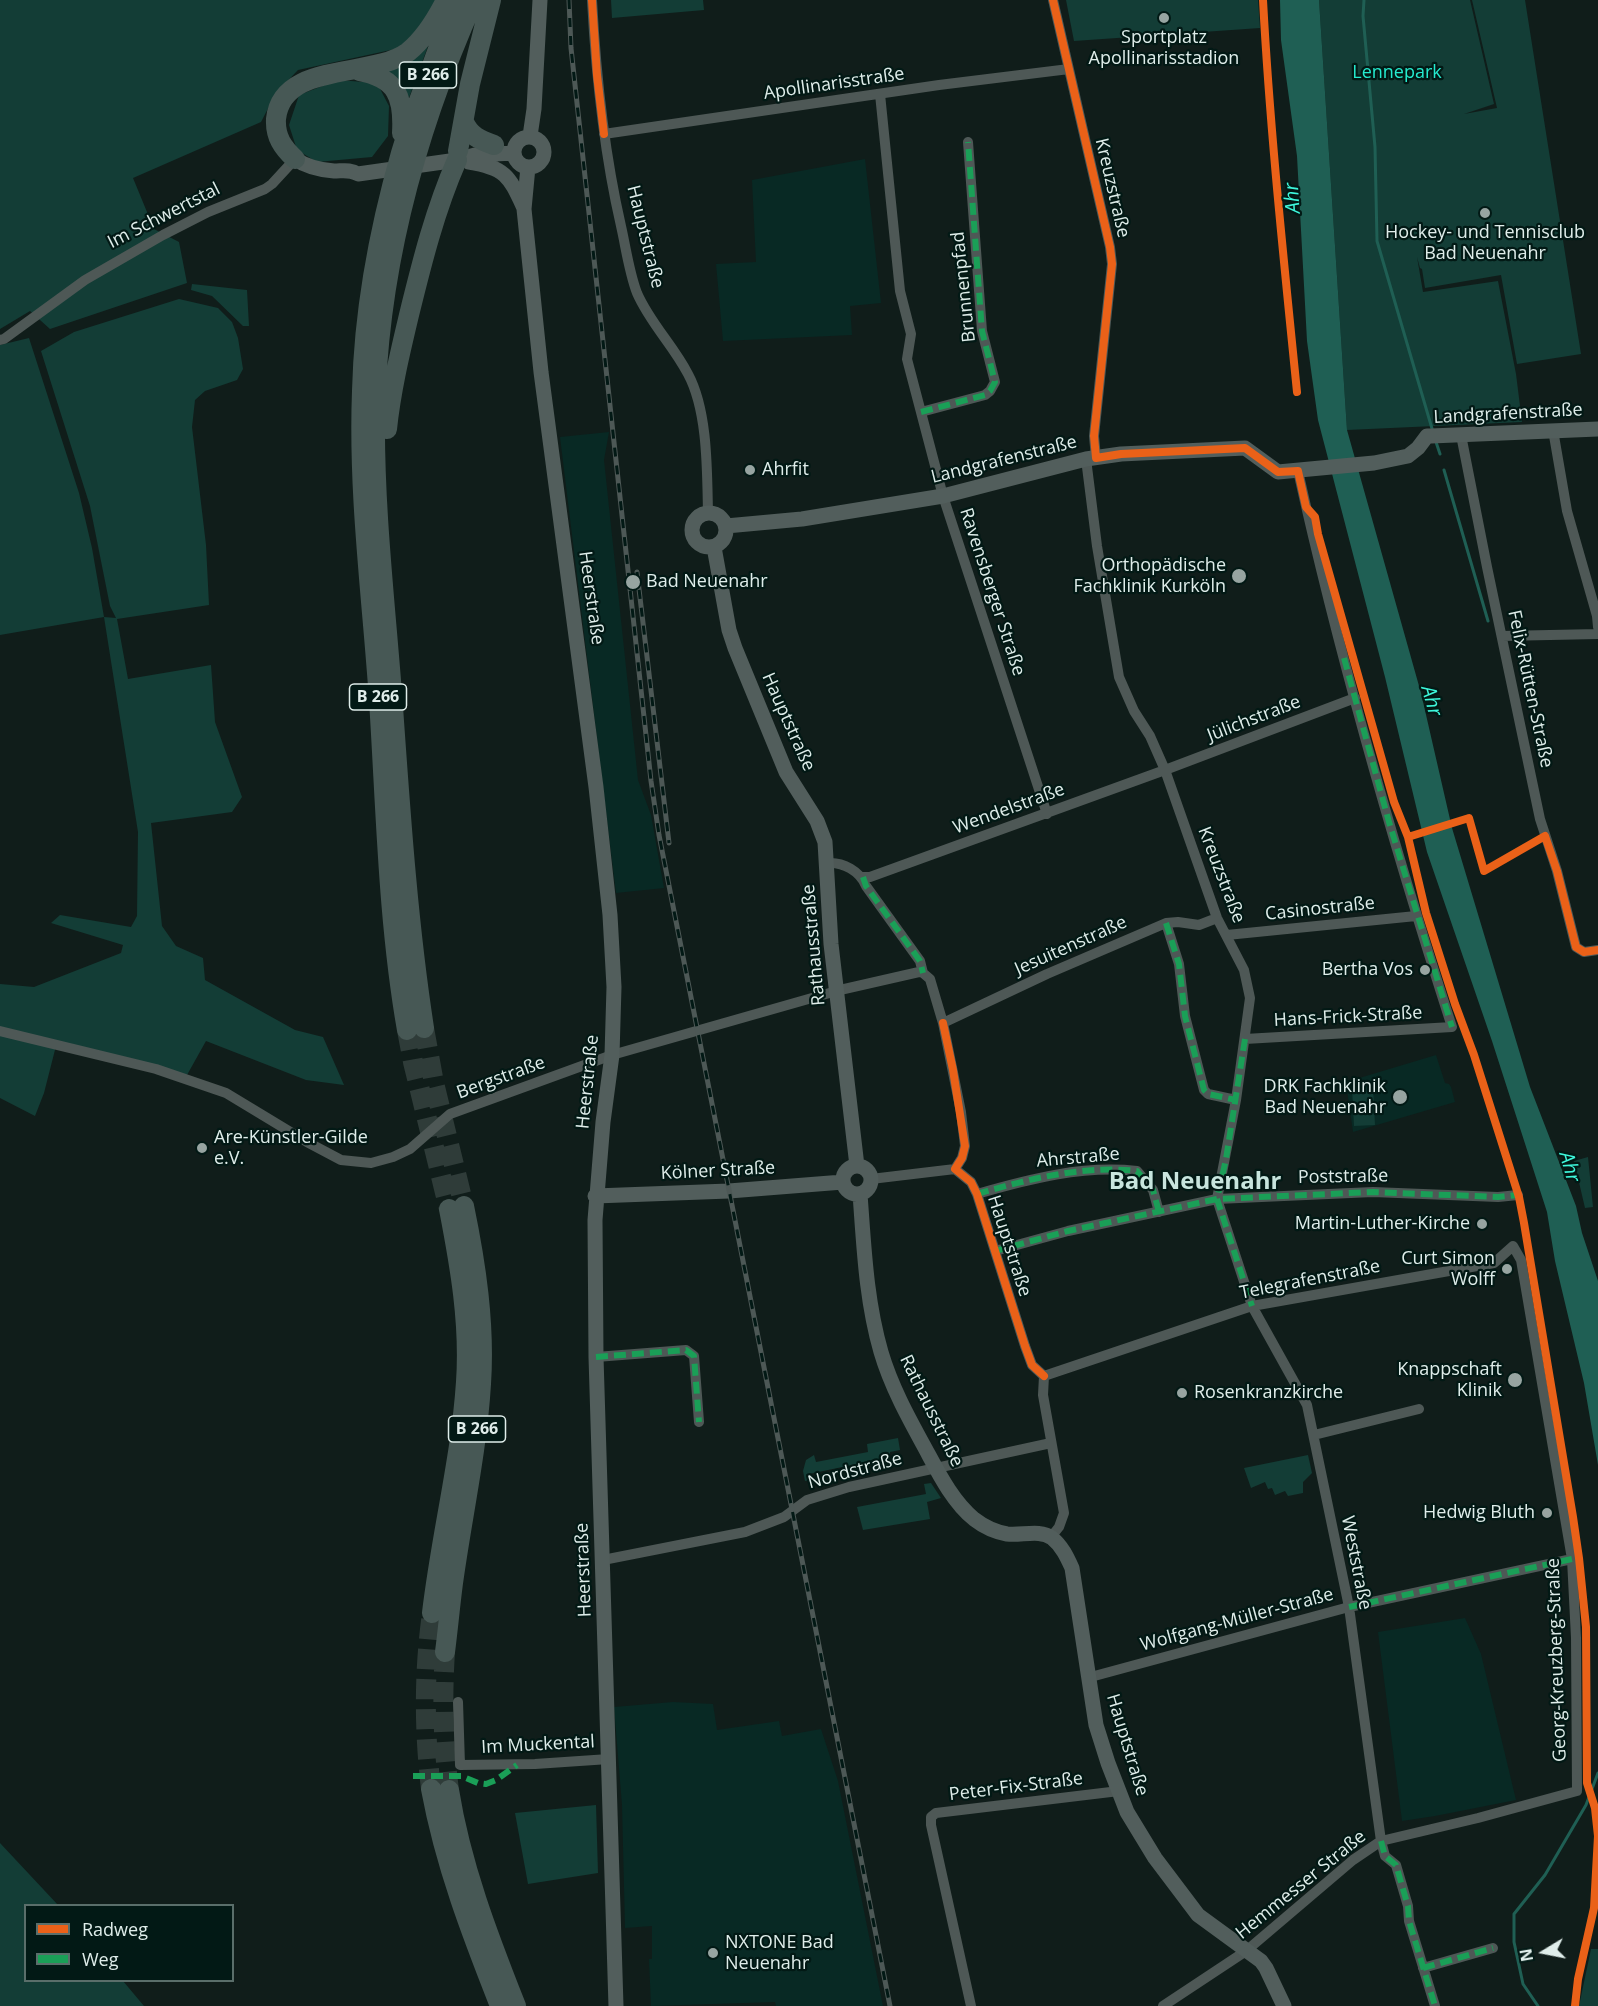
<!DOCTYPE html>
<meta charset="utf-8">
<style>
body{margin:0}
#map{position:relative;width:1598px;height:2006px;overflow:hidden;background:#101d1a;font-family:"Open Sans",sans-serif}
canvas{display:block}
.legend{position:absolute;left:24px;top:1904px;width:210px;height:78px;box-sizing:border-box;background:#021915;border:2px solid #5a6e6a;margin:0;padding:8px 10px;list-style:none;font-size:18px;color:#dfedea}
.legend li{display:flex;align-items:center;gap:12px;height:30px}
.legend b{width:30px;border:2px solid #5a6e6a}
.north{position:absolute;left:1514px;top:1922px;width:60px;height:60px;-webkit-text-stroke:4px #021915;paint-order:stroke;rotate:260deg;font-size:16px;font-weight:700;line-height:24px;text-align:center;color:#dfedea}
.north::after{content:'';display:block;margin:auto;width:21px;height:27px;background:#dfedea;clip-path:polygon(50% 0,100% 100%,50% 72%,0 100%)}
</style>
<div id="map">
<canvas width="1598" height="2006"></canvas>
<ul class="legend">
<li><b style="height:8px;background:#ea6118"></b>Radweg</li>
<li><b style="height:8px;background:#1a9f57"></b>Weg</li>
</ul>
<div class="north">N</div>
</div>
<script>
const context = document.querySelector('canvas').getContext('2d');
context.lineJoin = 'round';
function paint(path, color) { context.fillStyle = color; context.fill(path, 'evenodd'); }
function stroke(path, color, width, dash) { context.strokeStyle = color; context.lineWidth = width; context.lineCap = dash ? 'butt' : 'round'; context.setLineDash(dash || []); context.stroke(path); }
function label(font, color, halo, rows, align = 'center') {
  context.font = font + ' "Open Sans",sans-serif'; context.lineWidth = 4.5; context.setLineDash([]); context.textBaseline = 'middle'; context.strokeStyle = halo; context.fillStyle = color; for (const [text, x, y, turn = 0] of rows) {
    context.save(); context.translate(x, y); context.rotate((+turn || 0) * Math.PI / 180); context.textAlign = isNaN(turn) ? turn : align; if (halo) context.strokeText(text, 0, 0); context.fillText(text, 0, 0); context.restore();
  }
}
paint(new Path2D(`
 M865,159L881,303L850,306L852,335L723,341L716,264L756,262L752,180Z
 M609,432L604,460L638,780L651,815L664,888L616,893L560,437Z
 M1436,1055L1445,1083L1449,1084L1451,1087L1455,1102L1353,1132L1346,1082Z
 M1465,1618L1481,1654L1516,1800L1435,1816L1402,1821L1378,1632Z
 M673,1702L713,1704L717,1730L779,1721L782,1736L821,1729L838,1781L883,2006H776L775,2002L651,2006L649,1959H652V1926L625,1928L622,1805L614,1707Z`), '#082924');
paint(new Path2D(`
 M0,0H440L434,12L400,48L298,70L276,93L261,122L133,178L154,229L179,242L187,283L50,329L30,311L0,329Z
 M611,0H703L704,10L612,18Z
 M1066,0H1258L1260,28L1074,41Z
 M1319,0H1470L1494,104L1464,114L1497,108L1472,0H1525L1581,354L1517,364L1501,275L1425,288L1422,269L1420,268L1417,257L1423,292L1498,281L1516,374L1522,422L1347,430Z
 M431,38L407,103L385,67Z
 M338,80L377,83L389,106L388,136L372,157L317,162L297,150L289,125L299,95Z
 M192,284L247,290L249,326H243L212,296L191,290Z
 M179,299L218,308L232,322L238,338L243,369L237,380L205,391L195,400L192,427L206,545L209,605L117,619L128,679L211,665L215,722L242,797L232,812L151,823L162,926L176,946L203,958L205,980L295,1030L323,1037L344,1085L306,1080L206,1041L187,1075L57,1042L44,1093L35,1116L0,1098V984L34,987L121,953L123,945L51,923L60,915L131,927L137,916L138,832L104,617L0,635V345L29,338L79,493L92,548L104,617L116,618L110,606L90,506L41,351L74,332Z
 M1373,1087L1375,1125L1354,1126L1352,1088Z
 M1588,1157L1593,1207L1585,1208L1574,1161Z
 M898,1438L900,1450L890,1452V1457L809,1474L810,1480L805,1481L803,1471L806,1460L814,1455L816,1462L868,1452L867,1444Z
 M1308,1455L1312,1473L1303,1482V1493L1288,1496L1285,1491L1275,1495L1272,1488L1268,1489L1265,1482L1251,1488L1244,1468Z
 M931,1483L941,1498L927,1502L930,1519L863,1530L857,1507L926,1494L924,1484Z
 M596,1805L598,1873L528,1884L515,1813Z
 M0,1843L58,1905L26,1906V1980L123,1981L144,2006H0Z
 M1591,1949H1598V2006H1579Z`), '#133d36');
paint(new Path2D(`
 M1280,0H1319L1347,430L1421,693L1452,828L1530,1087L1576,1206L1582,1233L1598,1281V1465L1584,1383L1555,1261L1547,1212L1492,1041L1427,852L1385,677L1318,420L1307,341L1297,156L1281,40Z`), '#1f5f54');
stroke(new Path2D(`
 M1364,0L1363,16L1375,147L1377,241L1433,432
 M1436,442L1440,454
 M1444,470L1488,621
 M1538,2006L1523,1984L1514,1942V1914L1545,1875L1586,1805L1598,1773`), '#1f5f54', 3);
stroke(new Path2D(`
 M424,1028L434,1083L464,1206
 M407,1030L413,1062L449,1209
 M445,1652C442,1698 443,1743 449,1790
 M431,1789C424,1729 424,1672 432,1613`), '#2f3c39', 20, [20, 10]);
stroke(new Path2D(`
 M592,0C596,76 604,152 621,226C626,248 629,272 637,293C650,323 673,345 688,374C708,411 707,471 708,513
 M1053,0L1110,247L1112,264L1094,436L1096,458
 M880,94L900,291L911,334L907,359L943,496L1047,814
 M604,134L939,85L1069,69
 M0,340L4,339L85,280L163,235L208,212L265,189L272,184L295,159
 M921,412L985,395L990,391L995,382L982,331L968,142
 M1553,430L1567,511L1597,616L1598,627
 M1461,435L1487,567L1540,819L1557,871L1576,947L1584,952L1598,950
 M1086,459L1097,546L1119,677L1134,711L1150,736L1165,770L1217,918L1244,970L1250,998L1236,1100L1217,1199L1252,1306L1307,1405L1349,1607L1381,1841L1385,1856L1396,1865L1408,1906L1409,1921L1435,2006
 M1502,636L1598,634
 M828,863C843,862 860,871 866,886L920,961L923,973
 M863,877H870L1165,770L1355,698
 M1166,923L1179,964L1185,1016L1204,1090L1208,1094L1236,1100
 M1227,935L1416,916
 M943,1023L1047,974L1166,923L1178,922L1199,925L1217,918
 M0,1031L156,1069L226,1093L307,1142L341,1160L371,1163L393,1157L410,1149L450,1114L612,1055L840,990L919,972L923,973L930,979L943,1023L961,1112L965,1146L962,1158L955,1169
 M1245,1039L1452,1027C1393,844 1340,659 1298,471
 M955,1169L971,1182L977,1194L1025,1346L1032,1365L1044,1376L1043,1395L1064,1513L1059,1527L1051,1537
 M871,1179L955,1169
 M977,1194C1029,1179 1083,1165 1137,1171L1153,1190L1159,1212
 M995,1251L1068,1231L1217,1199L1373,1192L1498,1197L1518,1195
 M596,1357L686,1350L694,1356L699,1422
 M1044,1376L1252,1306L1494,1263L1513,1246L1521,1260L1572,1559L1576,1638L1577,1791L1478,1818L1381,1841L1353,1860L1246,1951L1163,2006
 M1314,1435L1419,1409
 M603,1560L745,1532L784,1517L807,1500L849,1487L1051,1443
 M1087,1678L1349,1607L1572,1559
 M458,1702L460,1765L535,1764L609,1759
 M1423,1968L1493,1948
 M971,2006L931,1825V1817L936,1813L1119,1791`), '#4e5856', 10);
stroke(new Path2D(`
 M530,136L534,109L540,0
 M514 152a15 15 0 1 1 30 0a15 15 0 1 1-30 0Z
 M295,159C307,167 320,170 334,171C343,171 350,169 358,174L457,160L475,155L514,153
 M469,162C506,168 509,176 524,208
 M528,167L524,209L541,372L596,787L610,915L614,987L612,1055L603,1122L595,1220L596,1357L616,2006
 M692 530a17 17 0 1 1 34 0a17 17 0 1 1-34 0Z
 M726,526L802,519L943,496L1086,459L1121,454L1245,448L1278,472L1374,463L1408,456L1418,448L1427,436H1431L1598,429
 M714,547L729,630L735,648L786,772L817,821L825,842L831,944L857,1166
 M843 1180a14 14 0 1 1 28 0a14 14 0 1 1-28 0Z
 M860,1194C864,1247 866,1300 881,1352C891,1386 908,1417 925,1448C938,1472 952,1501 974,1519C983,1526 996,1532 1007,1534C1021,1536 1040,1529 1052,1538C1062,1546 1067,1557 1072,1568L1096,1725L1108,1763L1127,1812L1155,1858L1198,1915L1261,1961L1266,1968L1284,2006
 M595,1196L729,1191L843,1182`), '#525e5c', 15);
stroke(new Path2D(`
 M359,71C397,78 404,97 402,133
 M464,122C470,136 480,140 494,145
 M458,151L470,84L491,0
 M295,159C283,148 275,137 276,119C282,61 371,79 408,52C424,39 437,18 446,0
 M387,429C391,390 400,353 409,315C422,262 435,210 457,160
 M424,1028C407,917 400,805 392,693C385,601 374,508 375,416C377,273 416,130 474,0
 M407,1030C388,921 386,810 379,700C372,597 358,494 362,391C364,310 379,230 401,153C406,136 412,120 418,103C431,69 443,34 457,0
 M432,1613C441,1535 461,1459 466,1382C470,1323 460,1266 449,1209
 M445,1652C448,1629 450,1606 453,1583C462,1517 477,1451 481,1384C485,1324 476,1264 464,1206
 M431,1789C445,1865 472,1935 500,2006
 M449,1790C461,1865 488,1935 516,2006`), '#475855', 20);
const rail = new Path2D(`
 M569,0L571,48L582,149L651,781L659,835L890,2006
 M637,572L669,843`);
stroke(rail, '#4d5856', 5);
stroke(rail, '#021915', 3, [9]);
stroke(new Path2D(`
 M921,412L985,395L990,391L995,382L982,331L968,142
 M1344,658L1389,822L1452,1027
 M863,877L866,886L920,961L923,973
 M1166,923L1179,964L1185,1016L1204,1090L1208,1094L1236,1100
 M1245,1039L1226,1159L1217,1199L1252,1306
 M977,1194C1029,1179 1083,1165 1137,1171L1153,1190L1159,1212
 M995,1251L1068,1231L1217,1199L1373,1192L1498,1197L1518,1195
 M596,1357L686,1350L694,1356L699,1422
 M1349,1607L1572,1559
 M413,1776H461L478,1783L486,1784L496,1780L517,1765
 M1381,1841L1385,1856L1396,1865L1408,1906L1409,1921L1435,2006
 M1423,1968L1493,1948`), '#1a9f57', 6, [12, 6]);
stroke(new Path2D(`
 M592,0L597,75L604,134
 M1053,0L1110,247L1112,264L1094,436L1096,458L1121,454L1245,448L1278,472L1298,471L1306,507L1315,517L1318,534L1394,802L1408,837L1426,913L1455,1004L1474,1055L1519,1197L1524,1223L1573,1517L1579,1558L1586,1627L1587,1783L1595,1808L1598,1836L1594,1908L1578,1979L1575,2006
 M1263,0C1270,131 1284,262 1297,392
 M1408,837L1469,818L1484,871L1545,836L1557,871L1576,947L1584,952L1598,950
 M943,1023L953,1070L965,1146L962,1158L955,1169L971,1182L977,1194L1025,1346L1032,1365L1044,1376`), '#ea6118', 8);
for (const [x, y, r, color] of [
 [1164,18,6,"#97a4a1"],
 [1485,213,6,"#97a4a1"],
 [750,470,6,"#97a4a1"],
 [1239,576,8,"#97a4a1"],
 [633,582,8,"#97a4a1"],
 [1425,970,6,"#97a4a1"],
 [1400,1097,8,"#97a4a1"],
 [202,1148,6,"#97a4a1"],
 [1482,1224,6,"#97a4a1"],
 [1507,1269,6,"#97a4a1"],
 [1515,1380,8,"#97a4a1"],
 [1182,1393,6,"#97a4a1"],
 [1547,1513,6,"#97a4a1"],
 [713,1953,6,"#97a4a1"]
]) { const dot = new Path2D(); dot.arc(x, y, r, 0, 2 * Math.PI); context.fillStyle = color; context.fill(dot); stroke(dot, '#021915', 2); }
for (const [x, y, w] of [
 [428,75,57],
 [378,697,57],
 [477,1429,57]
]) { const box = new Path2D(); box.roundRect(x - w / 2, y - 13, w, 26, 4.5); context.fillStyle = '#021915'; context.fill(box); stroke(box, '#dfedea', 1.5); }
label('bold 16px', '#dfedea', null, [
 ["B 266",428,75],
 ["B 266",378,697],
 ["B 266",477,1429]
]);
label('18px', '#dfedea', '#021915', [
 ["Sportplatz",1164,38,"center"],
 ["Apollinarisstadion",1164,59,"center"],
 ["Hockey- und Tennisclub",1485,233,"center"],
 ["Bad Neuenahr",1485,254,"center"],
 ["Ahrfit",762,470,"left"],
 ["Orthopädische",1226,566],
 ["Fachklinik Kurköln",1226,587],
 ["Bad Neuenahr",646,582,"left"],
 ["Bertha Vos",1413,970],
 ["DRK Fachklinik",1386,1087],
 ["Bad Neuenahr",1386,1108],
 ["Are-Künstler-Gilde",214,1138,"left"],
 ["e.V.",214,1159,"left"],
 ["Martin-Luther-Kirche",1470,1224],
 ["Curt Simon",1495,1259],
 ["Wolff",1495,1280],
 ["Knappschaft",1502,1370],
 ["Klinik",1502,1391],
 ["Rosenkranzkirche",1194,1393,"left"],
 ["Hedwig Bluth",1535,1513],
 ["NXTONE Bad",725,1943,"left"],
 ["Neuenahr",725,1964,"left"]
], 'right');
label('18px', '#25ebcf', '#021915', [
 ["Lennepark",1397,73]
]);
label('18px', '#dfedea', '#021915', [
 ["Apollinarisstraße",834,84,-8],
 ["Kreuzstraße",1112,188,77],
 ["Im Schwertstal",164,216,-27],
 ["Hauptstraße",645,237,76],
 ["Brunnenpfad",964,287,-96],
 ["Landgrafenstraße",1508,414,-3],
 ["Landgrafenstraße",1004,460,-14],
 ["Ravensberger Straße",992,592,72],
 ["Heerstraße",591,598,82],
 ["Felix-Rütten-Straße",1530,689,78],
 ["Jülichstraße",1254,719,-21],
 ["Hauptstraße",788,722,66],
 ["Wendelstraße",1009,809,-20],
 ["Kreuzstraße",1221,875,69],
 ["Casinostraße",1320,909,-6],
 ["Rathausstraße",814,945,-95],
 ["Jesuitenstraße",1071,946,-24],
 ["Hans-Frick-Straße",1348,1017,-3],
 ["Bergstraße",501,1078,-20],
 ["Heerstraße",588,1082,-84],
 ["Ahrstraße",1078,1158,-5],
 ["Kölner Straße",718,1171,-3],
 ["Poststraße",1343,1177,-1],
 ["Hauptstraße",1009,1246,72],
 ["Telegrafenstraße",1310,1280,-11],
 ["Rathausstraße",931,1411,64],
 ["Nordstraße",855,1471,-15],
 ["Weststraße",1356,1563,79],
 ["Heerstraße",584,1570,-92],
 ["Wolfgang-Müller-Straße",1237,1620,-15],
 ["Georg-Kreuzberg-Straße",1557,1660,-92],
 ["Im Muckental",538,1745,-3],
 ["Hauptstraße",1127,1745,73],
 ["Peter-Fix-Straße",1016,1787,-7],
 ["Hemmesser Straße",1301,1885,-39]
]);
label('italic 20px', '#3ef7db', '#021915', [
 ["Ahr",1293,198,-94],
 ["Ahr",1431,701,74],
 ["Ahr",1569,1167,74]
]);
label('bold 24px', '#c8e5de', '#021915', [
 ["Bad Neuenahr",1195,1182]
]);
</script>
